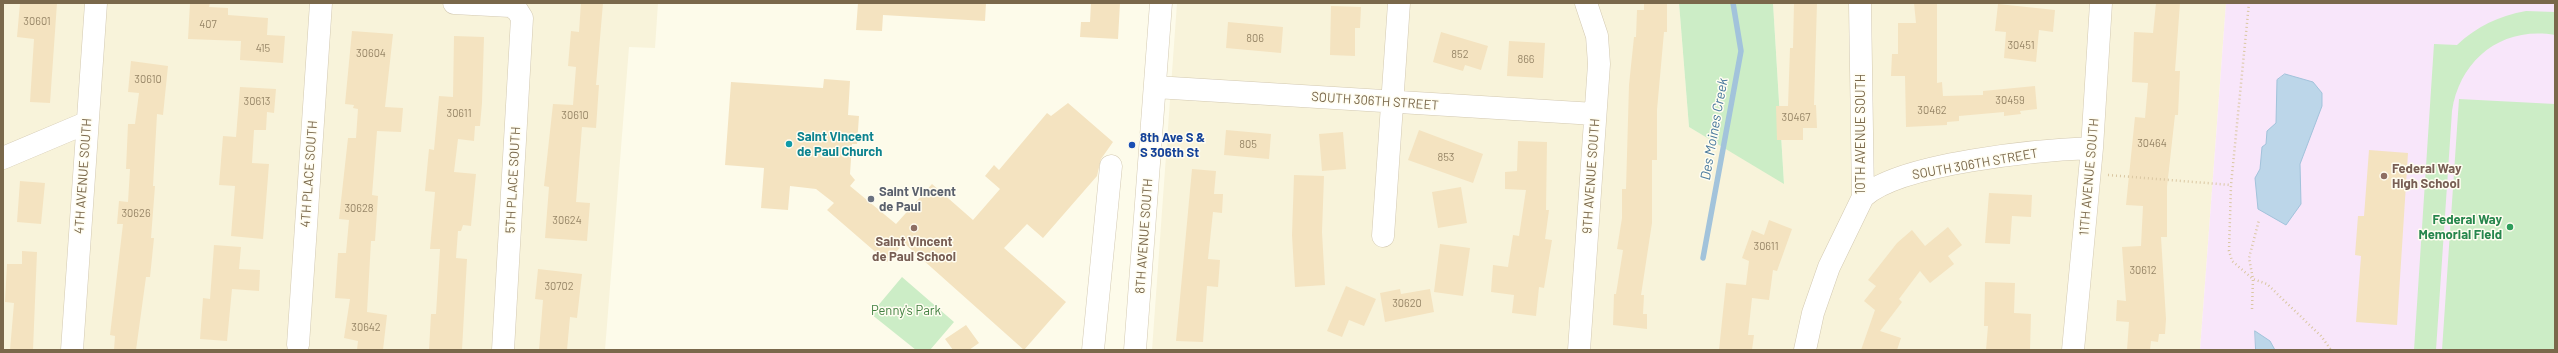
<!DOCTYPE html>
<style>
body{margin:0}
#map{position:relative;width:2558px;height:353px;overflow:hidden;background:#fdfbea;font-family:Barlow,sans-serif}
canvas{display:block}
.frame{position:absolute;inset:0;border:4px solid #7a684b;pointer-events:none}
</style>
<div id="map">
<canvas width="2558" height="353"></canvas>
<div class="frame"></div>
</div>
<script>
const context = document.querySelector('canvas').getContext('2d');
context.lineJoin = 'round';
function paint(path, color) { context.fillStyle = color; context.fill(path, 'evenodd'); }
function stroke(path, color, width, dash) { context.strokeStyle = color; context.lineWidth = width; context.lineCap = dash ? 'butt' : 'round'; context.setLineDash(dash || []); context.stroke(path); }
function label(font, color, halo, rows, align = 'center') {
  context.font = font + ' Barlow,sans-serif'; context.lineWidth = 3; context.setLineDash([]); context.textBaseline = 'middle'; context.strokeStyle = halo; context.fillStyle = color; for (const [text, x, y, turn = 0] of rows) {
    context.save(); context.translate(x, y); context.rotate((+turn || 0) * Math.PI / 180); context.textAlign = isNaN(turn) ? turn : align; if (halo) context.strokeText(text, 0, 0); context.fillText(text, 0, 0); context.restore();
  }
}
paint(new Path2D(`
 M3,3H658L655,48L629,47L605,350H3Z
 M1177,3H1679L1689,127L1784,183L1773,3H2226L2200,350H1152Z`), '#f8f3da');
paint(new Path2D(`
 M2226,3H2555V350H2200Z`), '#f8e6fa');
paint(new Path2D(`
 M1679,3H1773L1784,184L1689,127Z
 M2526,11L2555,12V35C2502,26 2460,59 2452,111L2436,350H2414L2434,44L2457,45C2477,26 2499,16 2526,11Z
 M2459,99L2555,104V350H2442Z
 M902,277L954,322L930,350H916L871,314Z`), '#ccedc6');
const water = new Path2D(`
 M2285,74L2313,82L2322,93V106L2300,164L2301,204L2286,225L2258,209L2255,178L2260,169L2262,147L2266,144L2267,131L2276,123L2277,80Z
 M2255,331L2270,341L2275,350H2256Z`);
paint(water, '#bcd6e9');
stroke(water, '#a2c3db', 1);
stroke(new Path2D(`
 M1703,258L1741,51L1733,3`), '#a2c3db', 5.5);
paint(new Path2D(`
 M20,3H57L50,103L30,102L34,39L17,37Z
 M190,3H210L209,7L228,8V15L268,18L267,35L285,36L283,63L240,60L241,41L188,39Z
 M581,3H603L596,85H599L596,128L582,127L576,202L590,203L587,241L545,238L549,187L544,186L553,104L573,105L576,67L568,66L571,31L579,32Z
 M858,3H986L985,21L883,15L882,31L856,30Z
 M1091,3H1120L1118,39L1080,37L1081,22H1090Z
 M1644,3H1667V32H1664L1657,110V160H1652V223L1641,295H1644L1643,314H1647V329L1613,325L1614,294H1616L1623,250L1617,249L1622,218V189H1626L1629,85L1634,37H1636L1637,10H1644Z
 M1794,3H1817L1814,105H1816L1817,128H1803V140H1777L1776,106H1788L1790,48H1793Z
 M1914,3H1937V83L1942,82L1943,96L1983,95V91L2035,86L2037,109L2020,111L2021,114L2004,116V112L1959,116V121L1947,122V125L1906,127L1905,76H1891L1892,54H1898V23H1916Z
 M2156,3H2180L2175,71H2180L2178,115H2175L2167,187V237H2161L2166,319L2165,334H2159L2158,342L2151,341L2150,350H2127L2129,322L2116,321L2117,300L2126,301L2122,247L2141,246L2143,206L2126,205L2135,117L2145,118L2148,83L2132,82L2134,32L2153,33Z
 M1998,4L2055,10L2053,32L2039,30L2036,62L2004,58L2006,32L1995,31Z
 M1331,6L1361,7L1360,28H1355V56L1330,55Z
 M1228,22L1283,27L1281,53L1226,48Z
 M352,31L393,34L385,107L403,108L401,132L377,131L372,195L378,196L375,241H371L367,312L387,315L383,350H357L358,341L344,338L350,299L335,298L338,253H346L349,220L339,219L348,138H356L358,109L353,108L354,105L345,104Z
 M1441,32L1488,46L1481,70L1465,65L1463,71L1433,62Z
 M454,36L484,37L482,103L480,126H475L474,141L458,139L454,172L476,174L471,226L463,225L461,231H458L456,258L467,259L462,350H429L431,314H436L440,249H430L435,192L425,191L429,149L434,150L439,96L453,97Z
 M1509,41L1545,43L1543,78L1507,76Z
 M131,61L168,66L163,115L157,114L153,186H155L151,238H154L150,277H146L136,350H114L115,336L110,335L123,224H117L119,201L128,202L130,169H126L128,124H135L139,93L128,92Z
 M824,79L850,81L848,115L859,116L857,144H852L850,174L855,180L850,186L896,224L932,184L973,220L1000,189L985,176L994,165L999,170L1047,113L1051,116L1068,103L1113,142L1101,159L1097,176L1043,238L1027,224L1004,248L1066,302L1024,350L904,243L887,262L827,210L834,203L816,189L790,186L788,210L761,208L764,168L725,165L731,82L823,88Z
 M240,87L276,89L274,113L267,112L266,130H254L252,163L269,164L263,239L231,236L235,186L219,185L223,136L236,137Z
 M1226,130L1271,134L1269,159L1224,155Z
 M1419,130L1483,154L1473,183L1408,160Z
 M1343,132L1346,169L1322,171L1319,134Z
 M1518,141L1547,142L1546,210H1549L1545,239L1552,240L1544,288L1539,287L1536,316L1512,313L1514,295L1491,292L1493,265L1508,267L1513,235L1519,236L1526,190L1505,189V172L1517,171Z
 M2369,150L2408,153L2397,325L2356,322L2361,256L2355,255L2358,216H2364Z
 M1192,169L1216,171L1214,194H1223L1222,213L1213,212L1208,259L1220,260L1218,287L1207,286L1203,342L1176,341Z
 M1294,175L1324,176L1322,232L1325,285L1295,287L1292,235Z
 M20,181L45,183L41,224L17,222Z
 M1461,187L1467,223L1438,228L1432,192Z
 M1989,193L2032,195L2031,217L2012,216L2010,244L1985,243Z
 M1769,220L1792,229L1777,271L1773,270L1769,300L1752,298L1748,335H1754L1752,350H1719L1726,283L1746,285L1749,261L1742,258L1752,230L1764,235Z
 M1948,227L1962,245L1948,256L1954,264L1930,283L1920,271L1899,299L1902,302L1880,331L1901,338L1897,350H1861L1875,310L1864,301L1876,286L1868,280L1897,243L1912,230L1925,246Z
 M1440,244L1470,248L1463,296L1434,292Z
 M214,245L241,247L239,269L260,270L259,291L232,289L227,341L200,339L203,298L210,299Z
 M22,251L37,252L33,350H10L14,303L5,302L7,264H22Z
 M538,269L582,274L577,318L570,317L567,350H539L543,300L535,299Z
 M1985,282L2015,283L2014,313L2031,314L2030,350H1986L1988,326H1984Z
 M1346,286L1376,299L1364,326L1349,320L1342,337L1327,331Z
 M1400,289L1401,294L1430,289L1434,312L1385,322L1380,293Z
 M966,325L979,343L969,350H953L945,339Z`), '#f4e3c0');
const minor = new Path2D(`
 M454,3L510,6L517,10L522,18L503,350
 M1155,87L1595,114
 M3,158L86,123
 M1863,197C1900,163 2039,150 2092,148
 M1383,236L1399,3
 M298,345L321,3
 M72,350L96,3
 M1093,350L1111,166
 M1135,350L1161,3
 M1579,350L1599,64L1597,36L1586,3
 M1805,350L1813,313L1829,267L1863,197L1860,3
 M2073,350L2092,148L2101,3`);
stroke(minor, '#d3c9b1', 23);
stroke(new Path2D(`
 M2249,3L2231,185L2229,251L2232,261L2253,279L2267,284L2321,336L2331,350
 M2108,175L2231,185
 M2252,309L2253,279L2249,258L2259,220`), '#dac7a2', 2.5, [1, 3]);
stroke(minor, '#fff', 22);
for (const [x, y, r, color] of [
 [789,144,4,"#0f9aa8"],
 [1132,145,4,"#1a4fb4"],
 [2384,176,4,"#8d6e63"],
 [871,199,4,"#6b7280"],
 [2510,227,4,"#2e9e5b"],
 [914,228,4,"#8d6e63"]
]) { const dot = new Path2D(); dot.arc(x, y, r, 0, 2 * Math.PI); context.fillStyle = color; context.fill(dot); stroke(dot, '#fffdf1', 1.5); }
label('11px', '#988768', null, [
 ["30601",37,21],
 ["407",208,24],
 ["806",1255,38],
 ["30451",2021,45],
 ["415",263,48],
 ["30604",371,53],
 ["852",1460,54],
 ["866",1526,59],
 ["30610",148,79],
 ["30459",2010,100],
 ["30613",257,101],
 ["30462",1932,110],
 ["30611",459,113],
 ["30610",575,115],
 ["30467",1796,117],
 ["30464",2152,143],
 ["805",1248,144],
 ["853",1446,157],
 ["30628",359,208],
 ["30626",136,213],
 ["30624",567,220],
 ["30611",1766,246],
 ["30612",2143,270],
 ["30702",559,286],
 ["30620",1407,303],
 ["30642",366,327]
]);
label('13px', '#7a684b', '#fffdf1', [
 ["SOUTH 306TH STREET",1375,101,4],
 ["10TH AVENUE SOUTH",1861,134,-90],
 ["SOUTH 306TH STREET",1975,164,-10],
 ["4TH PLACE SOUTH",309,174,-86],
 ["4TH AVENUE SOUTH",83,176,-86],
 ["9TH AVENUE SOUTH",1591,176,-86],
 ["11TH AVENUE SOUTH",2089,177,-85],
 ["5TH PLACE SOUTH",513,180,-87],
 ["8TH AVENUE SOUTH",1144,236,-86]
]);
label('bold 13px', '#0d838f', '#fffdf1', [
 ["Saint Vincent",797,137],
 ["de Paul Church",797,152]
], 'left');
label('bold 13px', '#164399', '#fffdf1', [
 ["8th Ave S &",1140,138],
 ["S 306th St",1140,153]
], 'left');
label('bold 13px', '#785e54', '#fffdf1', [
 ["Federal Way",2392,169],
 ["High School",2392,184],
 ["Saint Vincent",914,242,"center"],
 ["de Paul School",914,257,"center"]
], 'left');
label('bold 13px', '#5b616d', '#fffdf1', [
 ["Saint Vincent",879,192],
 ["de Paul",879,207]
], 'left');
label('bold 13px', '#27864d', '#fffdf1', [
 ["Federal Way",2502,220],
 ["Memorial Field",2502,235]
], 'right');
label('13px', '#438142', '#fffdf1', [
 ["Penny's Park",906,311]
]);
label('italic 14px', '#49799d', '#fffdf1', [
 ["Des Moines Creek",1714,129,-80]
]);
</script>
